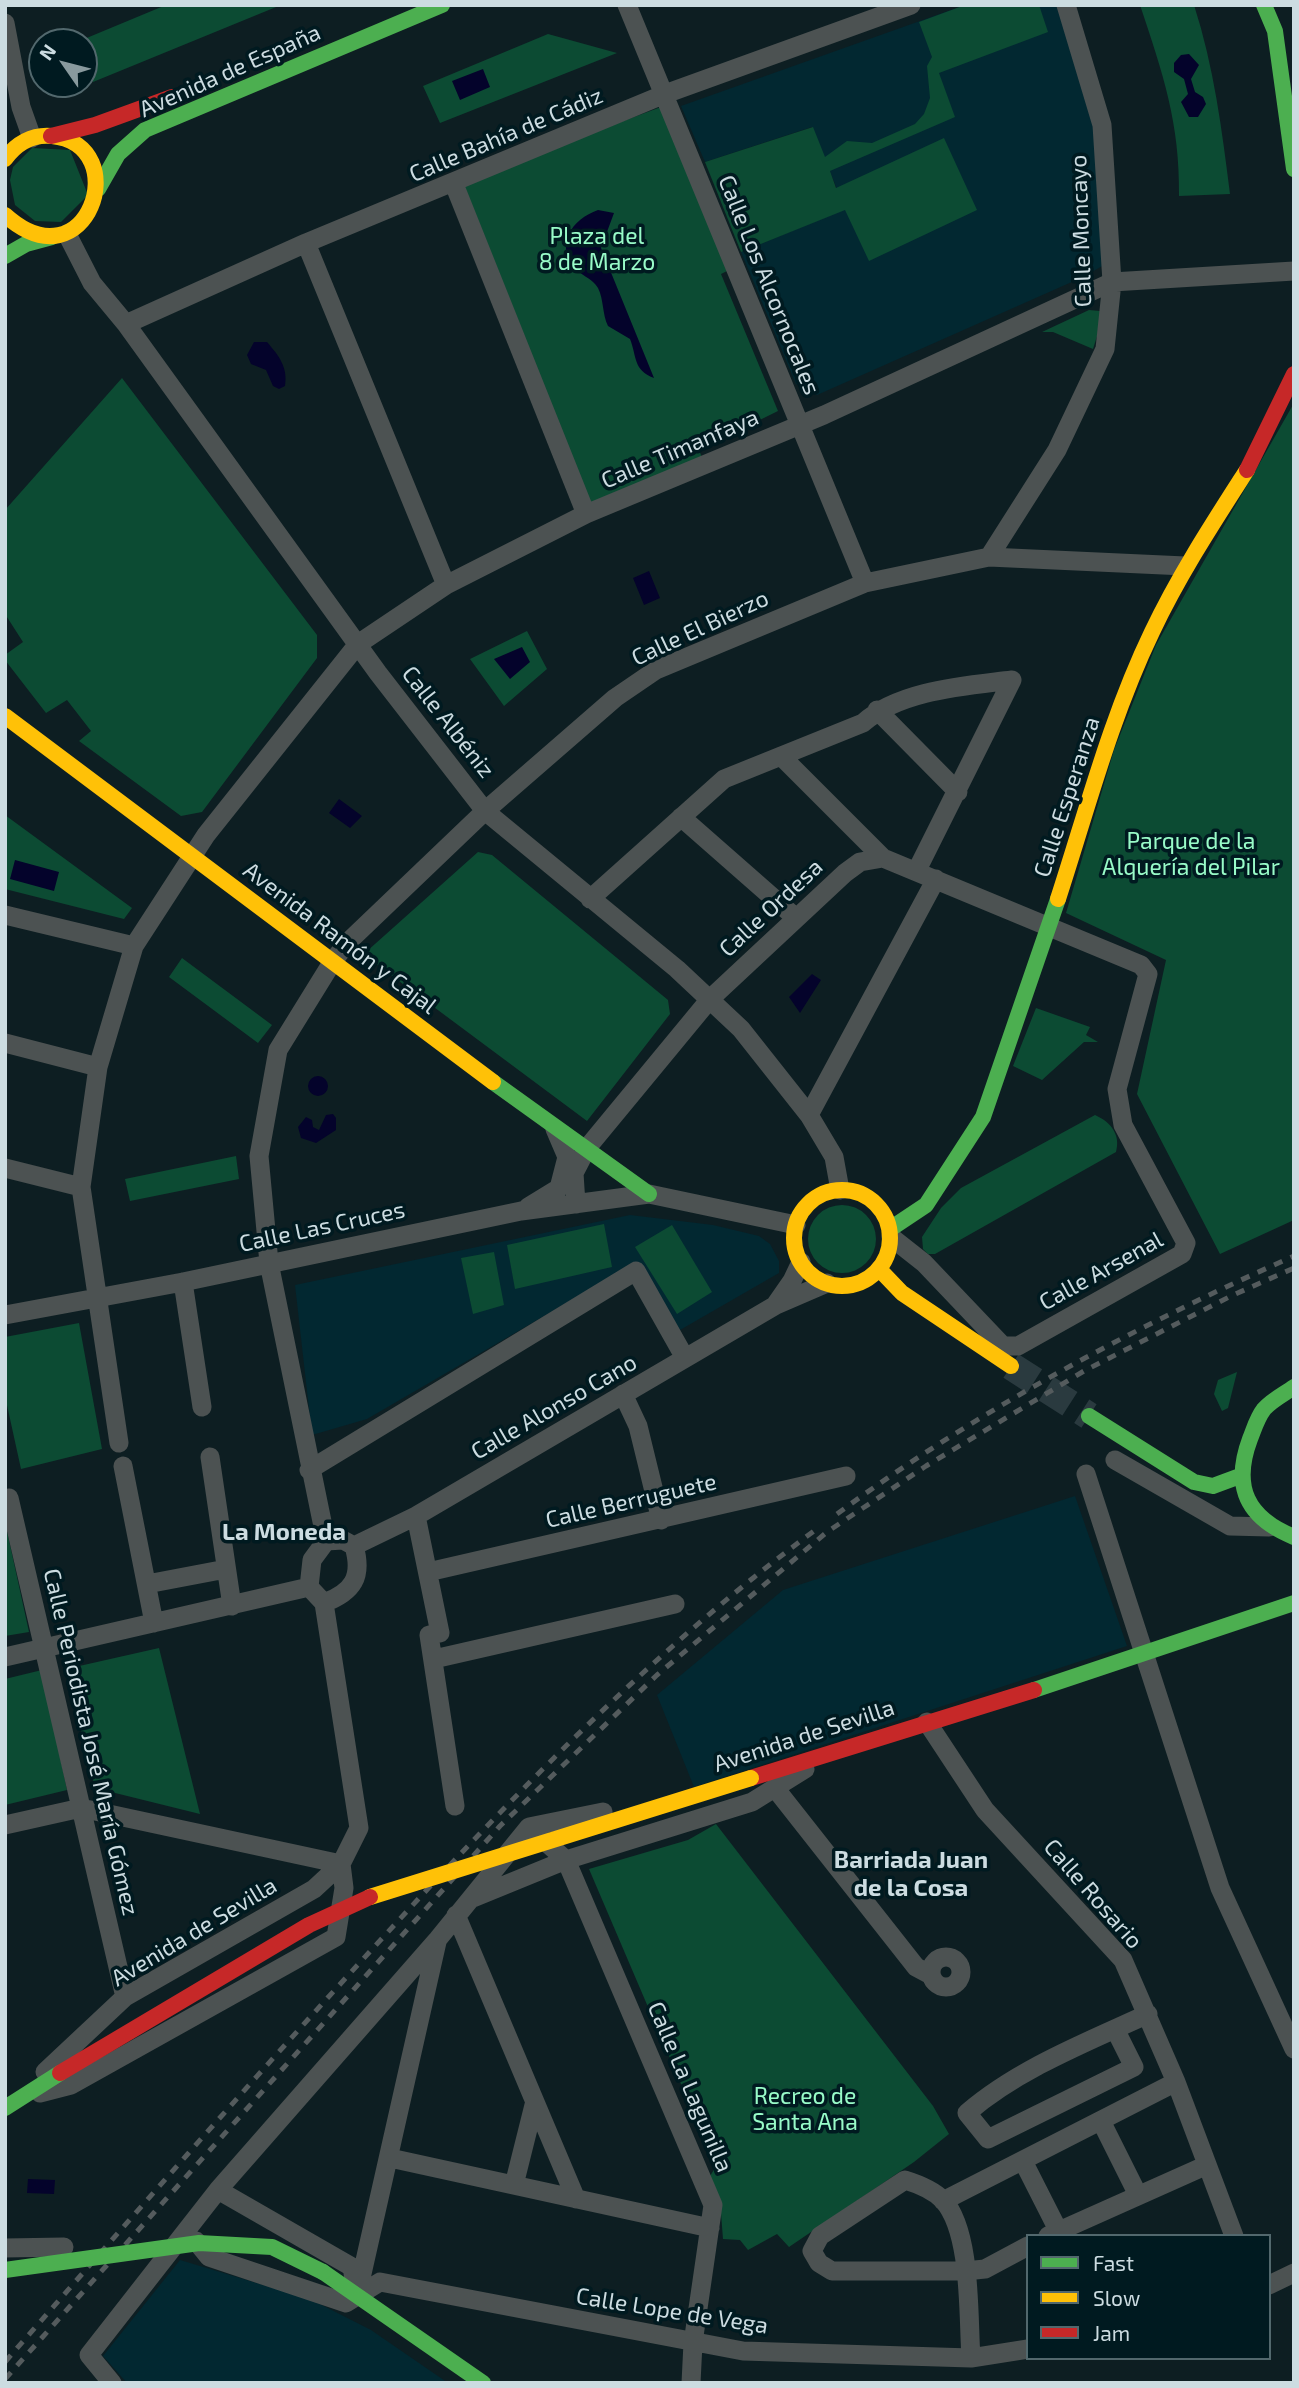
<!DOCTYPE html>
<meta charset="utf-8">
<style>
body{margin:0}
#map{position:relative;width:1299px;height:2388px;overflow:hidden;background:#0d1e22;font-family:"Exo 2",sans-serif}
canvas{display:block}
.frame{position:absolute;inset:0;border:7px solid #ccdce1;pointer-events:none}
.legend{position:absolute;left:1026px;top:2234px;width:245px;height:126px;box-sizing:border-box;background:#001a20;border:2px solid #52686d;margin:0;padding:9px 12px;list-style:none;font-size:21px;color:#ccdce1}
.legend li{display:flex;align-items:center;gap:14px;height:35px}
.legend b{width:35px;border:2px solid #52686d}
.north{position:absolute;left:28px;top:28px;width:70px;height:70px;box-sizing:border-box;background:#001a20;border:2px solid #52686d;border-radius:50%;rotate:305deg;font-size:19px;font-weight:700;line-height:28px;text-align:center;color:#ccdce1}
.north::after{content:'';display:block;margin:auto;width:24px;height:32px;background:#899a9e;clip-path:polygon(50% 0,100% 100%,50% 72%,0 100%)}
</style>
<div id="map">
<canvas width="1299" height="2388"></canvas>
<div class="frame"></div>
<ul class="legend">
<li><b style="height:9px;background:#4caf50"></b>Fast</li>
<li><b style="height:9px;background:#ffc107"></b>Slow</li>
<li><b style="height:9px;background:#c62828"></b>Jam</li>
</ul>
<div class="north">N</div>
</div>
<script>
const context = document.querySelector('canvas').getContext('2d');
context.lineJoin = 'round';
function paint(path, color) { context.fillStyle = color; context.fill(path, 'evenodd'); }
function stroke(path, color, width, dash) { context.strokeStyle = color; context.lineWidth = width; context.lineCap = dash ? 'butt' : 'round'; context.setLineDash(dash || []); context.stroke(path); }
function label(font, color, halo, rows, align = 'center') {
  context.font = font + ' "Exo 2",sans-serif'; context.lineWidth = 7; context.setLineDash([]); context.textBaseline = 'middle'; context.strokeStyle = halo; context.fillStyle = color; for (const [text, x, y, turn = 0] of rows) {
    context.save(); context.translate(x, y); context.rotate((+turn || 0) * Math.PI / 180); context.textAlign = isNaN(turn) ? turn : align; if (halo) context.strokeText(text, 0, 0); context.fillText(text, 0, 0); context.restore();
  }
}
paint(new Path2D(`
 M965,5H1059L1093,122L1104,265L1083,277L817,395L796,384L741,252L845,209L812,127L705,162L681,106Z
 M630,1215L713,1225L759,1236L770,1244L779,1261V1273L680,1330L637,1262L367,1419L312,1435L295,1285Z
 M1075,1496L1127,1646L694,1787L657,1695L783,1590Z
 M180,2260L310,2299L371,2330L448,2383H127L103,2356Z`), '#022831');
paint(new Path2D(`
 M166,5H281L93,82L84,62V42H77Z
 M965,5H1039L1048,32L939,73L955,117L830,171L836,188L944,138L977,210L869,261L845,210L741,252L705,162L813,127L825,157L847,141L872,143L915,124L924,114L930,98L927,66L932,57L919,22Z
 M1140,5H1194C1214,67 1222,130 1230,194L1179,196C1180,123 1163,74 1140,5Z
 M548,34L617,53L440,123L423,86Z
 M669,104L735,267L721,274L778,411L699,450L705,465L586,514L454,184Z
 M32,148L70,150L88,195L61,222L35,221L15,205L10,180L13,167Z
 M1089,310L1100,311L1103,317L1093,349L1053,332H1042Z
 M122,378L317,635V658L202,812L181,816L79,741L91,731L67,700L46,713L5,660V655L23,642L5,614V510Z
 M1294,403V1220L1220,1254L1137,1094L1166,960L1066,913L1114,750L1156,645Z
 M527,631L547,669L504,706L470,659Z
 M5,815L132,908L124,919L5,889Z
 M478,852L492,855L668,1000L670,1014L587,1121L368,958L366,952Z
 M182,958L272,1025L258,1043L169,977Z
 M1036,1008L1090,1027L1086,1035L1098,1042H1084L1042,1080L1013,1066Z
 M1095,1115C1111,1122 1121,1135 1116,1152L935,1254H928L923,1249L922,1237L941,1208L961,1188Z
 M236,1156L239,1179L130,1201L125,1179Z
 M808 1239a34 34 0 1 1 68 0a34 34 0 1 1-68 0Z
 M604,1224L612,1267L515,1289L507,1245Z
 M672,1225L712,1292L677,1314L635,1247Z
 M494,1252L504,1305L473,1314L461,1258Z
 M79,1323L102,1449L21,1469L5,1396V1337Z
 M1237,1372L1228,1408L1222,1411L1214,1394L1218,1380Z
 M5,1522L29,1632L5,1636Z
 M159,1648L200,1814L95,1788L66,1669Z
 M42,1670L67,1790L5,1805V1679Z
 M716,1824L933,2106L949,2134L914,2162L789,2247L777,2234L748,2250L740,2240L723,2239L720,2201L709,2178L716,2166L589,1869L688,1840Z`), '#0c4b33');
paint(new Path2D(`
 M1189,54L1199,65L1191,79L1195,92L1203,97L1206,104L1198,117H1189L1181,102L1188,94L1184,79L1174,72V63L1181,55Z
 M483,69L490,87L460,100L452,81Z
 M598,210L614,213L601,248L654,378C633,370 637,357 630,339L608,326C602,314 604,300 598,288C593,279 584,277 577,270C553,246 572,219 598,210Z
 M254,342H267C279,356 288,367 285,386L279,389L273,386L266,370L251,364L247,355Z
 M649,571L660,598L644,605L633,578Z
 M522,647L530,662L510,679L494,659Z
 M339,799L362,816L350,828L329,813Z
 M15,860L59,872L54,891L10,879Z
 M812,974L821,980L800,1013L789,997Z
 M308 1086a10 10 0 1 1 20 0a10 10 0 1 1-20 0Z
 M333,1114L336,1118V1130L316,1143L301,1138L298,1127L306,1117L312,1120L313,1127L319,1130L326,1115Z
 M28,2179L55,2180L54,2194L27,2193Z`), '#04032b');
stroke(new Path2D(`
 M1011,1366L1089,1416`), '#2a3a3f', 28, [28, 14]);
stroke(new Path2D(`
 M627,5L865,583
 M5,23L21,107L32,138
 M454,184L586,514
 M67,234L92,283L126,324L378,673L485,811L677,969L741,1029L809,1115L834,1157L840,1190
 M306,243L446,585
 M126,324L306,243L665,94L911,5
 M989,557L1057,450L1105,349L1112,282L1102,125L1066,5
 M877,710L958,792
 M781,756L883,858
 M681,817L796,918
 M917,870L1012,680
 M590,899L724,779L863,723C900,690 965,686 1012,680
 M5,915L134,946
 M5,1043L98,1067
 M809,1115L936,879
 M5,1168L81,1187
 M576,1204L574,1173L587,1148L710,999L845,873L860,862L883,858L1141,965L1148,974L1117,1089L1123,1125L1186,1243L1182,1254L1018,1346H1003L924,1263L891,1237
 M528,1207L559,1188L567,1157L555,1129
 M183,1282L202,1407
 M776,1304L792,1281L801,1262
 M5,1315L183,1282L521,1211L649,1194L796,1225
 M623,1394L638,1426L661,1520
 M119,1443L81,1187L98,1067L134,946L206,835L358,644L446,585L586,514L824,415L1112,282L1294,271
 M210,1457L232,1606
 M1115,1460L1230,1526L1269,1527
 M123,1466L154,1623
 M309,1470L636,1271L685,1358
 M1086,1474L1220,1888L1294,2049
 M5,1499L9,1498L125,1997
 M416,1516L440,1633L429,1635L455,1806
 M343,1540L354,1546C363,1577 353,1592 324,1603L309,1587L312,1560L326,1541Z
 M326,1541L269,1263L259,1156L278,1050L333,961L348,942L485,811L615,698L656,670L865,583L989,557L1185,566
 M354,1546L416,1516L776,1305L827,1283
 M428,1572L846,1476
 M147,1584L226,1569
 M5,1657L309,1587
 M434,1659L675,1604
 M927,1722L985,1810L1123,1960L1176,2082L1234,2236
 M775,1788L916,1967L931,1975
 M5,1825L81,1808L341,1864
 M539,1836L566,1860L713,2205L693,2343L691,2383
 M473,1898L566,1860L752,1802L805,1769
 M456,1915L576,2199
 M931 1972a15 15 0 1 1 30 0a15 15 0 1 1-30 0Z
 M1115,2029L1134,2067L988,2139L967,2113C1018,2069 1087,2042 1148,2014
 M45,2072L125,1997L314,1889L341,1864L359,1828L324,1603
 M40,2093L71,2085L336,1937L344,1888L341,1864
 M1101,2121L1138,2195
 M390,2158L710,2228
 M1023,2161L1058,2230
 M514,2185L534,2105
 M218,2190L352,2267L356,2291
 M943,2201L1176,2082
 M1048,2236L1207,2165
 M196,2241L209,2257L346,2303L380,2282L743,2351L971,2358L1028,2349
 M5,2248L64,2247
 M1269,2285L1294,2273
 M357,2296L437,1942
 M971,2358C968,2316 972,2232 943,2200C933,2190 918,2184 905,2180L820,2236L812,2251L819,2263L832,2271H965L985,2269L1028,2246
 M112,2383L89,2355L218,2190L438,1939L529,1827L603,1812`), '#4c5252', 19);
stroke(new Path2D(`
 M1264,5L1275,31L1294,169
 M98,189L118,154L145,130L442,5
 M5,256L26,244L52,237
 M493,1082L649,1194
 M890,1229L926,1205L983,1117L1058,899
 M1294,1387C1284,1394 1272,1400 1264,1409C1257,1418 1254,1429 1250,1439C1232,1487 1247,1518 1294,1537
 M1089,1416L1194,1482L1213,1486L1240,1476
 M1034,1690L1294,1603
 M5,2108L60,2073
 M323,2272L483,2383`), '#4caf50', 16);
stroke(new Path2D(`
 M5,159C16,144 32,134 52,136C136,145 87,289 5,215
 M5,716L493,1082
 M1058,899C1087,810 1111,717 1152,632C1179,575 1213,523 1247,470
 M794 1238a48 48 0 1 1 96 0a48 48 0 1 1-96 0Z
 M879,1269L902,1293L1011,1366`), '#ffc107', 16);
stroke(new Path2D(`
 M51,136L95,125L172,97
 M1247,470L1294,374
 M751,1778L1034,1690`), '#c62828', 16);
stroke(new Path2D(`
 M837,1514C978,1410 1134,1327 1294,1256
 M5,2362C131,2218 257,2074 387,1933C520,1788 659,1645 818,1528
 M5,2379L500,1826L657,1675L827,1532L926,1466L1084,1371L1231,1296L1294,1268`), '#545b5d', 5, [9, 9]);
stroke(new Path2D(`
 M5,2270L199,2243L272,2247L323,2272`), '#4caf50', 16);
stroke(new Path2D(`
 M370,1897L751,1778`), '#ffc107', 16);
stroke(new Path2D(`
 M60,2073L309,1925L370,1897`), '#c62828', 16);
label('23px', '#ccdce1', '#001a20', [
 ["Avenida de España",230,71,-24],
 ["Calle Bahía de Cádiz",506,135,-23],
 ["Calle Moncayo",1081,231,-92],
 ["Calle Los Alcornocales",769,285,68],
 ["Calle Timanfaya",680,449,-23],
 ["Calle El Bierzo",700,628,-25],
 ["Calle Albéniz",448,722,52],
 ["Calle Esperanza",1067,797,-72],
 ["Calle Ordesa",771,908,-43],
 ["Avenida Ramón y Cajal",340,938,37],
 ["Calle Las Cruces",322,1227,-12],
 ["Calle Arsenal",1101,1271,-29],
 ["Calle Alonso Cano",554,1407,-30],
 ["Calle Berruguete",631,1501,-13],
 ["Avenida de Sevilla",804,1736,-18],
 ["Calle Periodista José María Gómez",91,1742,77],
 ["Calle Rosario",1093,1894,49],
 ["Avenida de Sevilla",194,1932,-31],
 ["Calle La Lagunilla",690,2087,67],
 ["Calle Lope de Vega",672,2311,9]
]);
label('23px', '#98fbc8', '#001a20', [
 ["Plaza del",597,236],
 ["8 de Marzo",597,262],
 ["Parque de la",1191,841],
 ["Alquería del Pilar",1191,867],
 ["Recreo de",805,2096],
 ["Santa Ana",805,2122]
]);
label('bold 24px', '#ccdce1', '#001a20', [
 ["La Moneda",284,1532],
 ["Barriada Juan",911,1860],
 ["de la Cosa",911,1888]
]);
</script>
